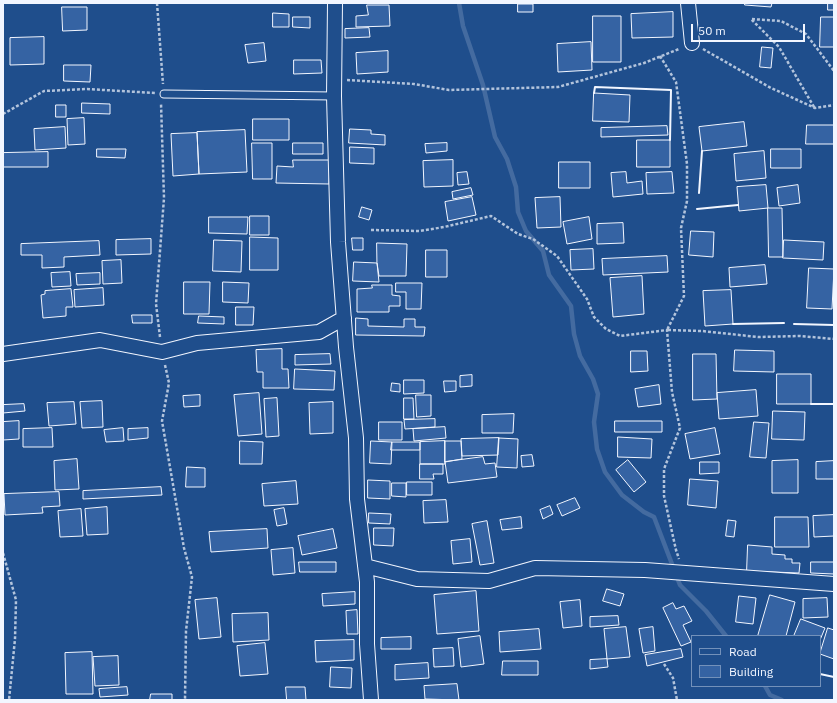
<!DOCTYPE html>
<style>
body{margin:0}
#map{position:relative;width:837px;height:703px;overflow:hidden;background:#1f4e8c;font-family:"IBM Plex Sans",sans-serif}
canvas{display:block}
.frame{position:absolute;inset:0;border:4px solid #f2f6ff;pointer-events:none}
.legend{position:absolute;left:691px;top:635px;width:130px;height:52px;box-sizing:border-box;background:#1f4e8c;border:1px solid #7391ba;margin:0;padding:5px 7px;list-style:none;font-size:12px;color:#f2f6ff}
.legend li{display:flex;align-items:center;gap:8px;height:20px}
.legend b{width:20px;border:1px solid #7391ba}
.scale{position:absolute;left:691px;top:24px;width:114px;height:18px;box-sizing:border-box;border:2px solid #f2f6ff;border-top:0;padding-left:5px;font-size:12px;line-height:14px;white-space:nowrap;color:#f2f6ff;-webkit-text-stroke:3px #1f4e8c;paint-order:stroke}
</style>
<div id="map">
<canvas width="837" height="703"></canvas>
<div class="frame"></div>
<ul class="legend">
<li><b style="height:5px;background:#1f4e8c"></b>Road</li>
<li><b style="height:11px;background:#3563a3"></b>Building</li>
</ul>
<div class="scale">50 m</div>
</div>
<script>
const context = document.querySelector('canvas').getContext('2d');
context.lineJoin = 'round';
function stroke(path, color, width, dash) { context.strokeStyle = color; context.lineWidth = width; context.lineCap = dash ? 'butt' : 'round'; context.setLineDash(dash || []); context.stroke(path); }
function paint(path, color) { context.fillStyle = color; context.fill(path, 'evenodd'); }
stroke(new Path2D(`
 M459,3L463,26L483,85L495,137L507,159L516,187L518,212L526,231L543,251L549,275L571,306L574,334L580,356L593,379L598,394L594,422L597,449L605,472L622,495L644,512L654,517L680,585L706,611L726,636
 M765,686L770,695L782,700`), '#446ba0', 4.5);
const building = new Path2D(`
 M745,3H772L771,7L745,5Z
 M828,3H834V10H828Z
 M518,4H533V12H518Z
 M367,5H389L390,26L356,27V16L368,15Z
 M62,7H87V30L63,31Z
 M673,12V37L632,38L631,14Z
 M273,13L289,14V27H273Z
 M593,16H621V62H593Z
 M293,17H310V28L293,27Z
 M821,17H834V47H820Z
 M369,28L370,37L345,38V29Z
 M44,37V64L10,65V38Z
 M591,42L592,70L558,72L557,44Z
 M264,43L266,61L248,63L245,45Z
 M762,47L773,48L771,68L760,67Z
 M388,51V72L357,74L356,53Z
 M294,60H321L322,73L294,74Z
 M64,65H91L90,82L64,81Z
 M594,93L630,95L629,122L593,121Z
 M82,103L110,104V114L82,113Z
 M56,105H66V117H56Z
 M84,118L85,144L68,145L67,119Z
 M253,119H289V140H253Z
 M744,122L747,146L702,151L699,127Z
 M807,125H834V144H806Z
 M667,126L668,135L601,137V128Z
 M65,127L66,148L35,150L34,129Z
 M350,129L371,130V134L385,135V145L349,143Z
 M245,130L247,172L199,174L197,132Z
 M197,133L199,174L173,176L171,134Z
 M637,140H670V167H637Z
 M252,143H272V179H253Z
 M293,143H323V154H293Z
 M447,143V151L426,153L425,144Z
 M350,147L374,148V164L350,163Z
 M97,149H126L125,158L97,157Z
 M771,149H801V168H771Z
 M764,151L766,178L736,181L734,154Z
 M48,152V167H3V153Z
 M293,160H330L329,184L276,183L277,166L293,167Z
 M453,160V186L424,187L423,161Z
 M559,162H590V188H559Z
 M467,172L469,184L458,185L457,173Z
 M626,172L627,183L642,181L643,194L613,197L611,173Z
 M672,172L674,193L647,194L646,173Z
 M766,185L768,208L739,211L737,187Z
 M798,185L800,203L779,206L777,188Z
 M471,188L473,195L453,199L452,192Z
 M472,197L476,215L448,221L445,202Z
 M560,197L561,227L537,228L535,198Z
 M362,207L372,210L369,220L359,217Z
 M768,208H782L783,257H769Z
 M250,216H269V235H250Z
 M209,217H248L247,234L209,233Z
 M589,217L592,239L567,244L563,222Z
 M623,223L624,243L597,244V224Z
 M691,231L714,232L713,257L689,255Z
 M250,237L278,238V270H250Z
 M352,238H363V250H353Z
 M151,239V254L116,255V240Z
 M214,240L242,241L241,272L213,271Z
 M784,240L824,242L823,260L783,258Z
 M99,241L100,255L64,257V267L42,268V255H21V244Z
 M377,243L407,244L406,276H379L377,263Z
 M593,249L594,269L571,270L570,250Z
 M426,250H447V277H426Z
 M667,256L668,272L603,275L602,259Z
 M121,260L122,283L103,284L102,261Z
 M354,262L377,263L379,282L353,281Z
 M765,265L767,284L730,287L729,268Z
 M809,268L834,269L832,309L807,308Z
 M70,272L71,286L52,287L51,273Z
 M100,273V284L77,285L76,274Z
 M642,276L644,314L613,317L610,278Z
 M184,282H210L209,314H184Z
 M223,282L249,283L248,303L223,302Z
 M396,283H422L421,309H406V292H396Z
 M372,285H392V295L400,296V306H389V312H357V289L372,288Z
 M103,288L104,305L75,307L74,290Z
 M71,289L73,307H66V316L43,318L41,295L45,294V291Z
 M731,290L733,324L705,326L703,291Z
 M236,307H254L253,325H236Z
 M132,315H152V323H133Z
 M199,316L224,317V324L198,323Z
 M356,318L368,319V326L404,327V319H415V327H425L424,336L356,335Z
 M282,349V369H288L289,388H263V372H257L256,350Z
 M735,350L774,351V372L734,371Z
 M631,351H647L648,371L631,372Z
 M330,354L331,364L295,365V355Z
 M693,354H716L717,399L693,400Z
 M295,369L335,371L334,390L294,389Z
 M777,374H811V404H777Z
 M472,375V386L460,387V376Z
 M404,380H424V393L404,394Z
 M444,381H456V391L445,392Z
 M392,383L400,384V392L391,391Z
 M659,385L661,404L638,407L635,389Z
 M756,390L758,416L719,419L717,393Z
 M259,393L262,434L238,436L234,395Z
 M200,395V406L184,407L183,396Z
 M416,395H431V416L417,417Z
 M277,398L279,436L266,437L264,399Z
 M404,398H413L414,419H404Z
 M102,401L103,427L82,428L80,402Z
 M74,402L76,424L49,426L47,403Z
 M333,402V433L310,434L309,403Z
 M24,404L25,411L3,413V405Z
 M773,411L805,412L804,440L772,439Z
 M514,414L513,433H482V415Z
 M435,419V427L405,429L404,420Z
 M19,421V439L3,440V422Z
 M615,421H662V432H615Z
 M379,422H402V440H379Z
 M754,422L769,423L766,458L750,457Z
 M445,427L446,438L414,441L413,429Z
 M52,428L53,447H23V429Z
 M123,428L124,441L106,442L104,430Z
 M148,428V438L128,440V429Z
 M715,428L720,454L690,459L685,434Z
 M618,437L652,439L651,458L618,457Z
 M499,438L518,439L517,468L497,467Z
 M499,438L498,455L462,456L461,439Z
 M240,441L263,442L262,464H240Z
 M371,441L392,442L391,464L370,463Z
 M445,441H461L462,459L445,462Z
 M445,441V464H420V442Z
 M392,442H420V450H391Z
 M532,455L534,466L522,467L521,456Z
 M483,457L485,464L495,463L497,477L448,483L445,462Z
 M77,459L79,489L55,490L54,461Z
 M628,460L646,482L634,492L616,470Z
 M798,460V493H772V461Z
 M834,461V479H816V462Z
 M700,462H719V473L700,474Z
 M420,464H443V474H433L434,479H420Z
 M187,467L205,468V487H186Z
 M690,479L718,481L716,508L688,505Z
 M368,480L390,481V499L368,498Z
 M296,481L298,504L264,506L262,484Z
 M407,482H432V495H407Z
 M392,483H406V497L392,496Z
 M161,487L162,495L83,499V491Z
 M59,492L60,506L42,507L43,513L5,515L4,494Z
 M575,498L580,508L562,516L557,505Z
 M446,500L448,522L424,523L423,501Z
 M550,506L553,514L543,519L540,510Z
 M107,507L108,534L87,535L85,509Z
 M284,508L287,524L277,526L274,510Z
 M81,509L83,536L60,537L58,511Z
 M369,513L391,514L390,524L369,523Z
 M834,515V536L814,537L813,516Z
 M521,517L522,528L502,530L500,520Z
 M775,517H808L809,547H775Z
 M728,520L736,521L734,537L726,536Z
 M487,521L494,563L480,565L472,524Z
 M374,528H394L393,546L374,545Z
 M267,529L268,548L211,552L209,532Z
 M333,529L337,548L302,555L298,536Z
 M470,539L472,562L453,564L451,541Z
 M748,545L772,547V554L785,555V559H792V563H800L799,573L747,571Z
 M293,548L295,573L273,575L271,550Z
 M299,562H336V572H300Z
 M811,562H834V574L811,573Z
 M607,589L624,594L620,606L603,601Z
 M476,591L479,631L437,634L434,595Z
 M355,592V604L323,606L322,594Z
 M770,595L795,602L786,636H758Z
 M739,596L756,598L753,624L736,622Z
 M217,598L221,637L199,639L195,600Z
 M827,598L828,617L803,618V599Z
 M580,600L582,626L563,628L560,602Z
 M673,603L676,609L684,606L692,621L683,625L691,642L681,646L663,608Z
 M357,610L358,634H347L346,611Z
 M268,613L269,640L233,642L232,614Z
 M618,616L619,625L590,627V617Z
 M801,619L825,628L820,640V636H794Z
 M626,627L630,657L607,659L604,629Z
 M653,627L655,651L643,653L639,629Z
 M828,628L834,630V659L820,654Z
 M539,629L541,649L500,652L499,632Z
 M480,636L484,664L461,667L458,639Z
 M411,637V649H381V638Z
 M354,640V660L316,662L315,641Z
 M265,643L268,674L240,676L237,646Z
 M453,648L454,666L434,667L433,649Z
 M681,649L683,657L647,666L645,655Z
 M92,652L93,694H66L65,653Z
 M118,656L119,685L95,686L93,657Z
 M607,659L608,667L590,669V660Z
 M503,661H538V675H502Z
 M428,663L429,678L395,680V665Z
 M331,667L352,668L351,688L330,687Z
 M457,684L459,700L425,699L424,686Z
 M127,687L128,695L100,697L99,689Z
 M286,687H305L306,700H287Z
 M151,694H172V700H150Z`);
paint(building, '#3563a3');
stroke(building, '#f2f6ff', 1);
const service = new Path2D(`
 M164,94L334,96`);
const minor = new Path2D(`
 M335,3L334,96L338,242L346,347L356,438L357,499L367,582V644L371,700
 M688,3L692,43
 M3,354L100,340L162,352L197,343L319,332L344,318
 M365,566L417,579L489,581L535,568L645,570L834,584`);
stroke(service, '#f2f6ff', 9);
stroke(minor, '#f2f6ff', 16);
stroke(new Path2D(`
 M157,3L163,84
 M703,49L771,88L815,108L834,105
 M660,56L676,82L687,164V201L681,228L684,296L667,330L702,331L758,337L800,336L834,339
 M347,80L414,84L449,90L558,87L644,63L679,49
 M814,107L779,47L751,19L781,21L806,34L834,71
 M3,114L44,91L87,89L155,93
 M371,230L420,231L444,227L491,216L518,234L533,239L557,256L587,299L594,317L606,329L620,336L667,330L672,392L680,428L664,469V496L676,550L679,559
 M160,337L156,304L164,198L161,103
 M165,365L169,383L162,421L184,548L192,577L186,631L185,700
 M3,553L16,600L15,639L9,700
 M664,664L673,678L677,700`), '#b3c4dc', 2.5, [3, 2]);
stroke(service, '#1f4e8c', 7);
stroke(minor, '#1f4e8c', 14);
stroke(new Path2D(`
 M594,93L595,87L671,90L670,140
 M699,193L702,151
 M697,209L738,205
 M733,324L784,323
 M794,324L834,325
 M811,404H834
 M820,674L834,677`), '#f2f6ff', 2);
</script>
